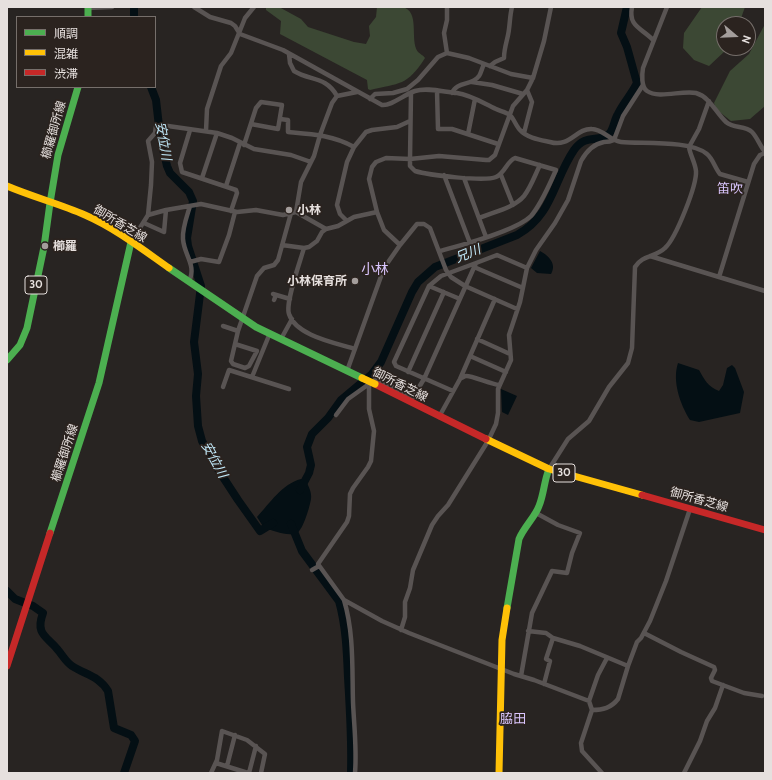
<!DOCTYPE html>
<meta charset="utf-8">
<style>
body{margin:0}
#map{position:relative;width:772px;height:780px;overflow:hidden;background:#282422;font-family:Cabin,"Noto Sans JP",sans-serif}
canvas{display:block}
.frame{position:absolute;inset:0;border:8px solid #e6e0de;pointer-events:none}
.legend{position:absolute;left:16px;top:16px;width:140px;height:72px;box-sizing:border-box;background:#2b231f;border:1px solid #766f6b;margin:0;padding:5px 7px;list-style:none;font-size:12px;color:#e6e0de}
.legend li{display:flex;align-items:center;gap:8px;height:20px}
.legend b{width:20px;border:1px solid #766f6b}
.north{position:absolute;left:716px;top:16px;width:40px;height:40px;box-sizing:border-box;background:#2b231f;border:1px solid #766f6b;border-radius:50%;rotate:109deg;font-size:11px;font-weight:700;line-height:16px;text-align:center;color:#e6e0de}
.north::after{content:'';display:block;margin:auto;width:14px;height:18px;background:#a49e9c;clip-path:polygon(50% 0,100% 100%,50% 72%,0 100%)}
</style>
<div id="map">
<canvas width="772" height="780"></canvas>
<div class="frame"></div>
<ul class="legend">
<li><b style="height:5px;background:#4caf50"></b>順調</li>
<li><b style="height:5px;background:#ffc107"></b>混雑</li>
<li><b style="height:5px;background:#c62828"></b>渋滞</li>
</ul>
<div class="north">N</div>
</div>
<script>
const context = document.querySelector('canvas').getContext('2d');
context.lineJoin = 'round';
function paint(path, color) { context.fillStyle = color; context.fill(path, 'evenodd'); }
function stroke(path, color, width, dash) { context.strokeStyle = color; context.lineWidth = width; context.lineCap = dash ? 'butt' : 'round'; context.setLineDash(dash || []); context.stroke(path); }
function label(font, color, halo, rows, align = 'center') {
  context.font = font + ' Cabin,"Noto Sans JP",sans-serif'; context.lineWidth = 3.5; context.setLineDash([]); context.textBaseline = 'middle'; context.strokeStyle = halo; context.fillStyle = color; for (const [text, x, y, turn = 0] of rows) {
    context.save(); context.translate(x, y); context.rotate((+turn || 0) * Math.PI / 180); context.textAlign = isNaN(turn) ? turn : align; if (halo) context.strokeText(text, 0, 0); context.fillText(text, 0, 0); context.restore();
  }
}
paint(new Path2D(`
 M266,7H279L301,19L308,27L354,42L366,44L370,36L369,26L376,17L377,7C385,7 394,6 402,7C421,11 409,40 418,52C420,54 423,55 425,58C407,86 400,83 370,90L368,89L367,80L280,34L281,21L266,10Z
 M702,7H745L739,24H724V48H727L725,51L709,66L694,60L683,48L684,33Z
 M765,24V106L750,119L731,121L716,109L714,103L730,71L749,54Z`), '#3c4834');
paint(new Path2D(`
 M540,251C549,256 557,264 551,274L537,273L531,268Z
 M678,363L699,370C704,379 708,387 719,391L723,385L727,368L732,365L735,368L744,392L740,413L699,422L690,420C680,404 672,381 678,363Z
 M501,389L517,396L508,415L502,412Z
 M301,479L306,481C309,487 312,493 311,499C310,506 303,530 297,533C287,537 273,530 264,528L257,517C270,503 282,484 301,479Z`), '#040f14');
stroke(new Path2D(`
 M134,17V7
 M151,87L156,100L160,135L167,166L170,173L189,192L193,201L187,238L188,246L201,286L194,342L198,374L196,396L198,426L202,441L219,471L238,500L260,531L273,523
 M300,490L309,473L311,465L307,447L312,434L328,418L341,400L372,374L381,362L412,292L418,282L435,267L517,235C553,215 553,181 574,150C586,133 598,143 609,134C614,129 614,120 618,114C623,103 632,94 637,83L627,47L621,33L627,7
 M291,524L302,551L339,601C346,626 347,652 348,677C350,709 352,741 351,773
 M7,591L15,599L33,606L43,613C35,635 47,636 58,650C63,656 66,662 72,666C86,675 99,676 108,691L114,728L131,735L135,741L124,773`), '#040f14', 8);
stroke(new Path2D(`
 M194,7L210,17L231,23L235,26L240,34L283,50L382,105C392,106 403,95 415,91C427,87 444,92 457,93C471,95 483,103 496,109C500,111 506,112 510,115C514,119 516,126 520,130C527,138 541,140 550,142C570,148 576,128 592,129C603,129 610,141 621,142C643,144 691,140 707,154C713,159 715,168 720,174L748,182
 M632,7C628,27 642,28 653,40
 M667,7L643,68C642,74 641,87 647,91C659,99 682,90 696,93C710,97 716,113 726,122C734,129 745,125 752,132C757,137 760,146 765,152
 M88,8L112,7
 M447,53L444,33L447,20V7
 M289,54L290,63L294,71C310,81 326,76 337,96
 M490,66L495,62L504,58C504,47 508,39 509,29C510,22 510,15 512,7
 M472,82L492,85L523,94
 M437,91L438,129H452L498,144
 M411,93L410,159V166L415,171C428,175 485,182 496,177C505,173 507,161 515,158L556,170C549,185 542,203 531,216C516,231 462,245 440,251
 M452,93C457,81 472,86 479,76C481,73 482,68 484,64
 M370,99L375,94L393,93L407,89L418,80L438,57L447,53L469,58L511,74L533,78
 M280,119L288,120V132C311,134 333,135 354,147
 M190,130L180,163L182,172L236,190L237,193L231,211
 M206,131L207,109L221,66L231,53L245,18L254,7
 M524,133L532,102L527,90
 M468,134L475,99
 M244,145L256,108L261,102L282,105L278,129L251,124
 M444,175L470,243
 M501,175L513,205
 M202,178L217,133
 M464,178L486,237
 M226,186L240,143
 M296,212L301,182L314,156L320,135L332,103L337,96L357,92
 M148,215L166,210L201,204L237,212L256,210L283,215L296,212L326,229
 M479,218C493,212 514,208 524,196C531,187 535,175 540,165
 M347,221L340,214L337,205L347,162L354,147L366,132L372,130L397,127L410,121
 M144,223L164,232L166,210
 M131,242L148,215L151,185L152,162L148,141L155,133L156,126H168L217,133L232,138L254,149L291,155L311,162
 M282,245L304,248L309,247L317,241L322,232L326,229L338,226L354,217L377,212
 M400,245L384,230L377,212L369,179L372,167L376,162L386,158L410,159L439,156L486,160H489L495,155L513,106L527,90L533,78L544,41L551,7
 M304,248C300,262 285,303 289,314C296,336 336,343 355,349
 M650,256L765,291
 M190,262L201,259L219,262L229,235L235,212
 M474,267L523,288
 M719,277L754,164L760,155L765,153
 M189,281C197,266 184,255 183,239C182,229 187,216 190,206
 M429,286L441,276L476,263
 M273,294L290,299
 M274,300L276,295
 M223,326L238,331
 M281,339L292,319
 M477,339L510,354
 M235,344L257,351L249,366L245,368L233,364L231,361L238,331L257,276L264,268L274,265L278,260L291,213
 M470,356L506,372
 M347,371L384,268L400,245L417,224H424L430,228L446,270L451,277L465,286L517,309
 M408,372L444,292
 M252,377L270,333
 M460,379C461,378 465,376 466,376C470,375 491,384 499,385
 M223,387L229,370L289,389
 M453,391L396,366L394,362L429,286L460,299
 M410,402L424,379L476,263L497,255L527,268
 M336,415L348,399L376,379L413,397
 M439,417L460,379L495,299
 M549,469L568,439L589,421L609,387L628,363L632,348L635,267C642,255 656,257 665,248C676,238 697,185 696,171C695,162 690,155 689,147L699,129L709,101
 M312,570L319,566
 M344,600L382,621L409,633L514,674L534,680L589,701L592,710L581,743L582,751L602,773
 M401,630L405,617V602L410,588L413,570L432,525L438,516L448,505L488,441L496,424L498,413V389L511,360L509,335L520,302L527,268L536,250L555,223L568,200L581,161C586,152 593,144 604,142C607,142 610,142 614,140L623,116L643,85
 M528,631L546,633L553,638L580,646L628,666
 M644,633L681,652L714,667L715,670L711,678L712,681L744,693L762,696
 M521,676L532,613L552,571L567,573L572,553L580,533L558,525L536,513
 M544,684L550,661L546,659L553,638
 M589,701L598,675L607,658
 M592,710C603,710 611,708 618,699L628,666L637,642L641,638L650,621L666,581L690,509
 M216,763L248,773
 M227,766L235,735
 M211,773L217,760L222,731L247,740L265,754L261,773
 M249,773L256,746
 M355,773C357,749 354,726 353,702C352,668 354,633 344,600L318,564L347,522L349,516L350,494L353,488L368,467L371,461L374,431L369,409V384
 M684,773L700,741L707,721L715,708L723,685`), '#595453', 4.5);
stroke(new Path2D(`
 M88,7V17
 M50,203L58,155L78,87
 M169,268L256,327L362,378
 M7,360L20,345L27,328L44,247L50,203
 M50,533L99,383L131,242
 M507,608L519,539C524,527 535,517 539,506C544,494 544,481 549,469`), '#4caf50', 7);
stroke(new Path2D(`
 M7,186C33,197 60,204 85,215C115,228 142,249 169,268
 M486,439L549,469L642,495
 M499,773L502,640L507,608`), '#ffc107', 7);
stroke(new Path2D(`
 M375,384L486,439
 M642,495L765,530
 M7,666L50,533`), '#c62828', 7);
stroke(new Path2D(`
 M362,378L375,384`), '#ffc107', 7);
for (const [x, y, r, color] of [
 [289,210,4,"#a49e9c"],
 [45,246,4,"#a49e9c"],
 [355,281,4,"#a49e9c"]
]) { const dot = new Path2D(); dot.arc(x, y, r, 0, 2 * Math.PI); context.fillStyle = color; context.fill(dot); stroke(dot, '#2b231f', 1.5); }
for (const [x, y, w] of [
 [36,285,22],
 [564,473,22]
]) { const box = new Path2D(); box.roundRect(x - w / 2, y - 9, w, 18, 3); context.fillStyle = '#2b231f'; context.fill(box); stroke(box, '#e6e0de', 1); }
label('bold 11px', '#e6e0de', null, [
 ["30",36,285],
 ["30",564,473]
]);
label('12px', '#e6e0de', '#2b231f', [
 ["櫛羅御所線",54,130,-74],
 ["御所香芝線",120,224,31],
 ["御所香芝線",400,385,27],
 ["櫛羅御所線",65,453,-72],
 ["御所香芝線",699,500,16]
]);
label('bold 12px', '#e6e0de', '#2b231f', [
 ["小林",297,210],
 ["櫛羅",53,246],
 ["小林保育所",347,281,"right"]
], 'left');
label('italic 13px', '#c1e9fa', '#2b231f', [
 ["安位川",163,141,80],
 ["兄川",468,254,-22],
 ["安位川",214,460,61]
]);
label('13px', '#dac6fe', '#2b231f', [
 ["笛吹",730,189],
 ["脇田",513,719]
]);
label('14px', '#dac6fe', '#2b231f', [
 ["小林",375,270]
]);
</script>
